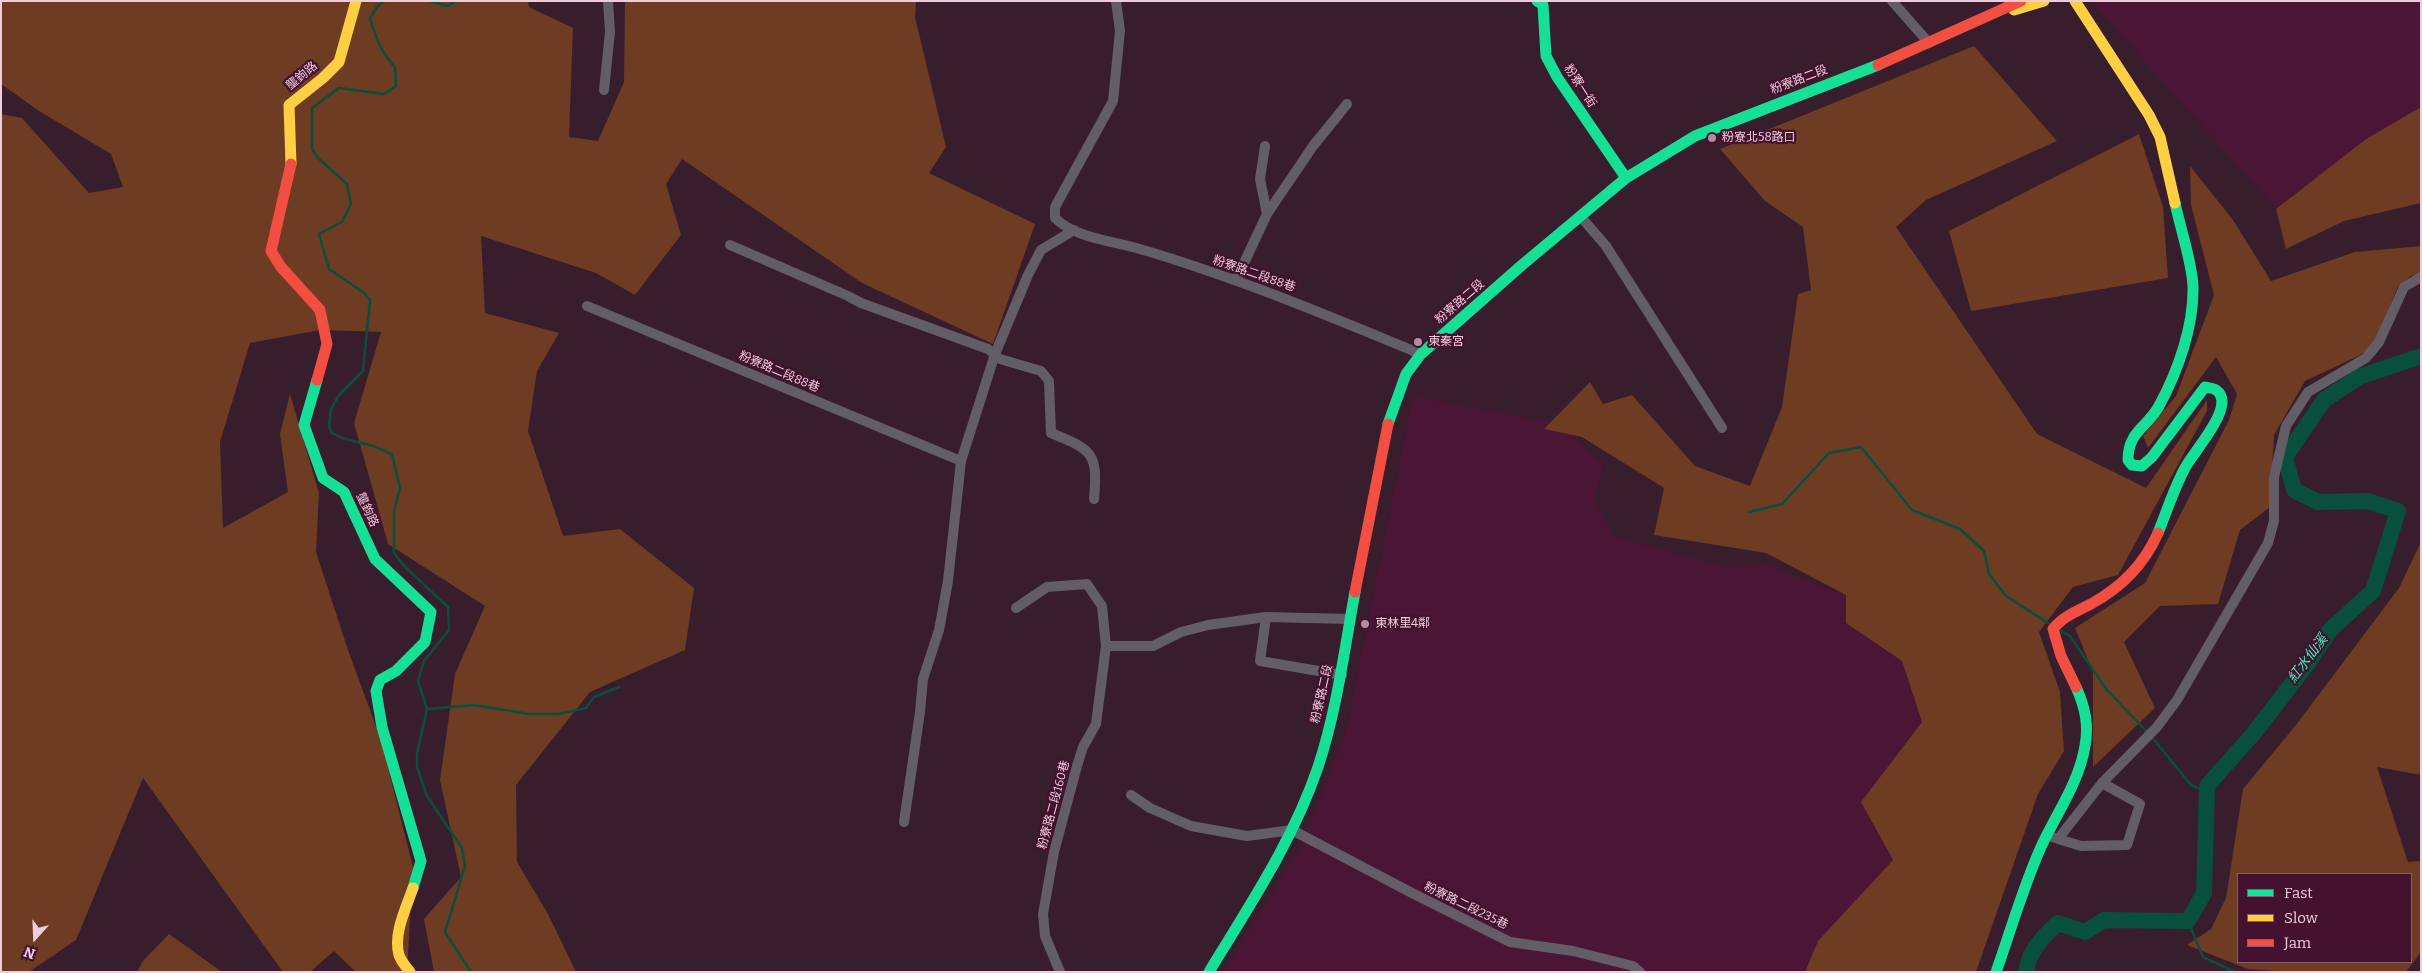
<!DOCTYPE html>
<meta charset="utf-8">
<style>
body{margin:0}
#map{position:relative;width:2422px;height:973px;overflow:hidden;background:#381d2d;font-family:Bitter,serif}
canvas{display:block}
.frame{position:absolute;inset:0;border:2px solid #efcddd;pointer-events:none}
.legend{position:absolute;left:2237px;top:873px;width:175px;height:90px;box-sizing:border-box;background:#44112e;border:1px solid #885c74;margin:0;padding:6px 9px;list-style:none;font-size:15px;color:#efcddd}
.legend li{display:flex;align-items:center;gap:10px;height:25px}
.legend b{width:25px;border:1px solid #885c74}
.north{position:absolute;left:10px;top:913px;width:50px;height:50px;-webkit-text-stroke:4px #44112e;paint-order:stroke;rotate:200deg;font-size:14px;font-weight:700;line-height:20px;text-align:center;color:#efcddd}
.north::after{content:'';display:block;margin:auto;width:18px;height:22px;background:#efcddd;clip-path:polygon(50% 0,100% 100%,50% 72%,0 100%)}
</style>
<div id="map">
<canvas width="2422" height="973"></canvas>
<div class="frame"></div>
<ul class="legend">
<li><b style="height:6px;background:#16e098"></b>Fast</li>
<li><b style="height:6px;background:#ffcf43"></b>Slow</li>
<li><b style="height:6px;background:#f24e42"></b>Jam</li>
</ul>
<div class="north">N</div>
</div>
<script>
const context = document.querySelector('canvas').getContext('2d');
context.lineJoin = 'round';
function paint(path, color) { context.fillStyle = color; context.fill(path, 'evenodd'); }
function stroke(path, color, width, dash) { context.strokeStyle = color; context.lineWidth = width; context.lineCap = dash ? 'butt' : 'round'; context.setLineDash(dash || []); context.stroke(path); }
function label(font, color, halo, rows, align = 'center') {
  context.font = font + ' Bitter,"Noto Sans TC",serif'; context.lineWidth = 4.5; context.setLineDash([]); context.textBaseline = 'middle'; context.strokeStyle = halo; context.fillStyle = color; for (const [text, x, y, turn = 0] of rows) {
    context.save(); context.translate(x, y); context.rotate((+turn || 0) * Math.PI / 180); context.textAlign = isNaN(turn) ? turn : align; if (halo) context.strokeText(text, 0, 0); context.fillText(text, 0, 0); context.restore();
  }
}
paint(new Path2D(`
 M2099,1H2421V107L2366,139L2276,209L2094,5Z
 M1413,396L1563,425L1604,465L1595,500L1615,537L1726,567L1769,566L1846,595V623L1902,661L1922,722L1861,802L1893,860L1818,941L1805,972H1224L1303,842L1346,731Z`), '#4b1535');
paint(new Path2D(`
 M1,1H528L529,7L573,28L569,137L598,141L624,82L625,1H916L915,17L946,147L929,173L1035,224L993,344L862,283L682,159L666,184L681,235L635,295L596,273L481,236L485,313L559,333L537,371L528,431L563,536L620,529L694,588L685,650L590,692L516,785L517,862L548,914L576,972H434L424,919L461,877L440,780L455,674L485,606L388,544L354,423L381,332L320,330L250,343L220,442L223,528L288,492L280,434L290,394L319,493L316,552L348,650L381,740L413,867L407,972H356L334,951L310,972H283L143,778L76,940L29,972H1V114L22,118L89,193L123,187L111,154L39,111L1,84Z
 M1974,46L2057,141L1926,200L1896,227L2037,434L2146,488L2207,400V411L2118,575L2073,587L2039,632L2060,692L2064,751L2038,794L1976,972H1805L1818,941L1893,860L1861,802L1922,722L1902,661L1846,623V595L1766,553L1654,535L1664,488L1582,437L1544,429L1590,382L1603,404L1632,395L1695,466L1750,486L1782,407L1798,294L1811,290L1803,227L1765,201L1720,149Z
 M2421,107V203L2344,221L2286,249L2276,209L2366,139Z
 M2139,134L2163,207L2168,278L1971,311L1949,231Z
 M2190,166L2233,220L2271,281L2355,252L2421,246V274L2411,276L2398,286L2373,349L2305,381L2274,435L2270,507L2240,530L2218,604L2160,606L2124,642L2155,708L2093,767V672L2075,628L2145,583L2229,420L2237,394L2216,357L2148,448L2143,436L2176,396L2214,295L2191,205Z
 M2421,542V775L2377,767L2408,862L2421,861V952L2406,972H2291L2248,969L2187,945L2211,929L2226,898L2243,789L2296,725L2399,588ZM2411,874V962H2238V874Z
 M169,934L222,972H137L143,961Z`), '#6e3b23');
stroke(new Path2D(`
 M384,1L377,7L370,18C375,36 382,54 395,67L396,86L384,94L339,88L312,108V149L318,158L347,184L351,204L342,222L319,234L329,269L364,293L370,300L363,371L339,395L331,409L329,426L332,433L342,438L373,446L392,454L400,488L394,511V553L404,566L448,607L449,630L424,661L418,681L427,709L417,754V767L427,796L462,848L465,866L445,932L471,972
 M430,1L448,6L456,1
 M1749,512L1782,504L1829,453L1861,447L1912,510L1960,529L1984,551L1989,574L2006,596L2051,625
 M2058,629L2070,636L2107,690L2147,732
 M427,709L474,705L529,714H558L586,708L594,697L619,687
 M2151,736L2191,785L2207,792
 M2188,921L2203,957L2235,972`), '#094f3d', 2.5);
stroke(new Path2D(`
 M2026,972C2029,950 2043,937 2058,923L2085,932L2104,920L2188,921L2204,893L2207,786L2254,733L2308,663L2331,629L2373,591L2398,511L2368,501L2318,502L2294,490L2285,457L2324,400L2359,377L2421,356`), '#094f3d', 16);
stroke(new Path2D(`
 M1116,1L1120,31L1113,101L1055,207V218C1076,239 1116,241 1143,250C1175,259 1206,270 1237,281C1299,303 1360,329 1421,354
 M1892,1L1929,43
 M604,90L610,32L608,1
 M1265,146L1260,179L1267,214
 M1581,217L1606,246L1722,428
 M730,245L848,296L861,303L988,349L1000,359L1041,371L1049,381L1051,433C1093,450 1098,453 1094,499
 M1236,280L1267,214L1313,146L1347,104
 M587,306L961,461
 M1016,608L1047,587L1087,584L1102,606L1106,646L1096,724L1083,747L1077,766L1054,852L1043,914L1045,936L1060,972
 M1266,617L1350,619
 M1106,646H1153L1181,632L1208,625L1266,617L1260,661L1342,675
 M1131,795L1150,808L1191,826L1247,836L1292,830L1412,893L1510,942L1573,951L1633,966L1640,972
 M904,822L920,712L923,679L939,630L948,581L961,461L995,354L1028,275L1041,250L1074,230
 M2052,837L2081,846L2127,845L2140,804L2102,783
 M2058,839L2102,783L2157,727L2177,700L2268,543L2274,521V477L2286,426L2308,392L2366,358L2379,342L2404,287L2421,277`), '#625d67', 10);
stroke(new Path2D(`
 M1537,1L1543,5L1546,56L1557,77L1626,178
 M317,380L304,425L323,478L344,492L375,559L431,612L425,642L396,671L380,680L376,691L382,727L421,861L413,888
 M1388,424L1406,374L1421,354L1522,265L1626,178L1695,136L1878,65
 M2158,533C2167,511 2174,488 2185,468C2192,453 2238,405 2216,390C2214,388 2208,388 2205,387L2152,457L2142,466L2132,465L2128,460C2128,431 2147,428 2159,406C2178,371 2194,326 2193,286C2192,262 2180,227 2175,203
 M1209,972C1249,906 1293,841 1318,767C1337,710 1344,651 1355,592
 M1996,972C2011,930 2023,887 2041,847C2056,814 2079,783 2085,746C2089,725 2085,707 2076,687`), '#16e098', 11);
stroke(new Path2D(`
 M2075,1L2149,115L2160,137L2175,203
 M2014,10L2044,1
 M291,164L289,105L323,78L339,62L356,1
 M410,972C406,967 401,961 399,955C393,934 406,908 413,888`), '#ffcf43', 11);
stroke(new Path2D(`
 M1878,65L2021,1
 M291,164L271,251L281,267L320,310L327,344L317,380
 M1355,592L1388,424
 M2076,687L2061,656L2053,629C2062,617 2077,611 2091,604C2122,587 2144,565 2158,533`), '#f24e42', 11);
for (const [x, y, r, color] of [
 [1712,138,5,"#af8f9f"],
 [1418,342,5,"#af8f9f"],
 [1365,624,5,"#af8f9f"]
]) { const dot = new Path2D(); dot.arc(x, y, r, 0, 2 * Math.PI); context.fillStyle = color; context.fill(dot); stroke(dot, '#44112e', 2); }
label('12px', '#efcddd', '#44112e', [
 ["壟鉤路",302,76,-40],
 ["粉寮路二段",1799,80,-21],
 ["粉寮一街",1580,86,57],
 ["粉寮路二段88巷",1254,274,19],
 ["粉寮路二段",1460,302,-41],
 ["粉寮路二段88巷",779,372,23],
 ["壟鉤路",367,510,65],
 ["粉寮路二段",1322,694,-77],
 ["粉寮路二段160巷",1054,805,-75],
 ["粉寮路二段235巷",1466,906,26]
]);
label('12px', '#efcddd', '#44112e', [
 ["粉寮北58路口",1722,138],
 ["東秦宮",1428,342],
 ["東林里4鄰",1375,624]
], 'left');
label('italic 14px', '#38f0bc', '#44112e', [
 ["紅水仙溪",2308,659,-53]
]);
</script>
